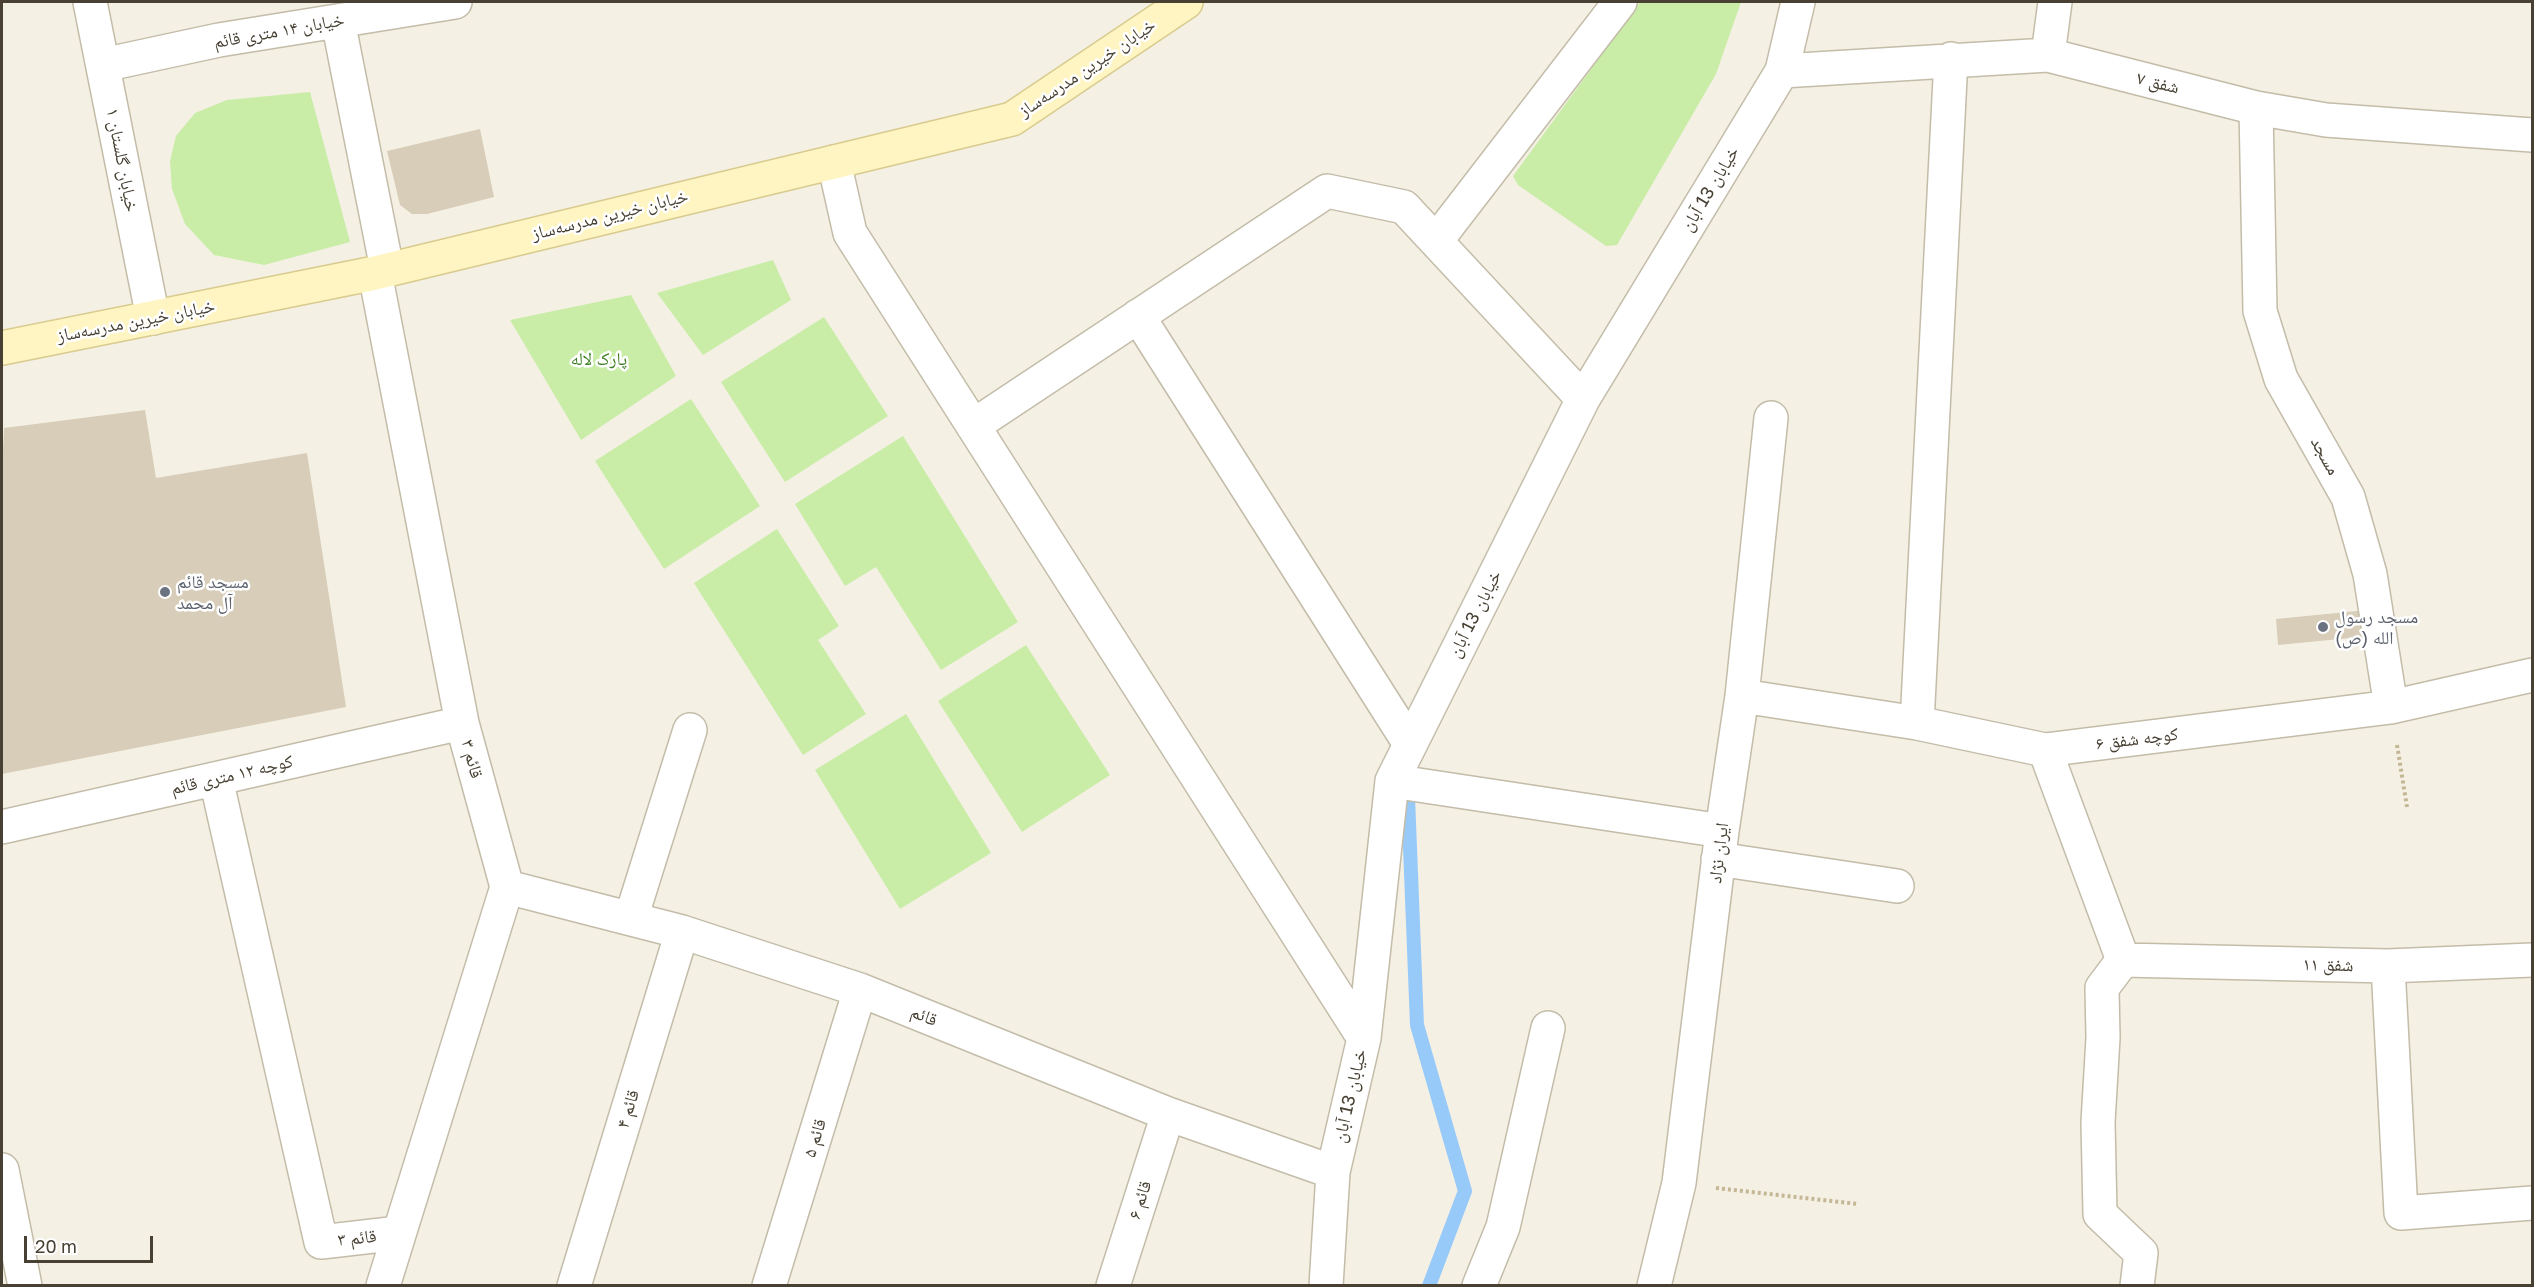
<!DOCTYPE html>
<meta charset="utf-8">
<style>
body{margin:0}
#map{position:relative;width:2534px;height:1287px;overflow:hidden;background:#f4f0e4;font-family:"Golos Text",sans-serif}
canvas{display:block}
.frame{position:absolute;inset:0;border:3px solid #474033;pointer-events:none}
.scale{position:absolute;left:24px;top:1236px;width:129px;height:27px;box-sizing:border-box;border:3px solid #474033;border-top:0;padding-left:8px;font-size:18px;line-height:21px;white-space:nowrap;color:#474033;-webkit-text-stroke:4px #fff;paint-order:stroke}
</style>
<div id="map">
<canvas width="2534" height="1287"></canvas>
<div class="frame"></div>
<div class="scale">20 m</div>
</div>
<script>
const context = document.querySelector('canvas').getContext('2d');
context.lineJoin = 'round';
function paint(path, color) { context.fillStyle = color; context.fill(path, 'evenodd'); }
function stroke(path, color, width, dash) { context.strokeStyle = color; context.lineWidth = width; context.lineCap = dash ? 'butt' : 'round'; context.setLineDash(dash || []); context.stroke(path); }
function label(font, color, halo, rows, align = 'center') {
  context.font = font + ' "Golos Text","Noto Naskh Arabic",sans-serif'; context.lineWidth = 5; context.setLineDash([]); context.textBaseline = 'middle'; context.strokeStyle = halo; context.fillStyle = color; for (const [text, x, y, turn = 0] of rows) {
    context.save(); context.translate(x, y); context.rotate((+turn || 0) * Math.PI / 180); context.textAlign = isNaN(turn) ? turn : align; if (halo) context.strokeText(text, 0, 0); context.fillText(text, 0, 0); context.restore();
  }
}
paint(new Path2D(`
 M1640,2H1741L1716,74L1617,245L1606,246L1518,185L1513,176Z
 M310,92L350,242L264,265L214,255L185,224L172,189L170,161L176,136L195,113L227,100Z
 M773,260L791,300L703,355L657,293Z
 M631,295L676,376L581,440L510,320Z
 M824,317L888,416L785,482L721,382Z
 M691,399L760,506L664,569L595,461Z
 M903,436L1018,622L941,670L876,567L845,586L795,504Z
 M777,529L839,626L818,640L866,714L803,755L694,583Z
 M1026,645L1110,775L1022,832L938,701Z
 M906,714L991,853L900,909L815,770Z`), '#c9eda7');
stroke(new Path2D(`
 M1408,797L1417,1025L1465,1191L1429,1286`), '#98caf9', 14);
paint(new Path2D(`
 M480,129L494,197L427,214H412L400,205L387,151Z
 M145,410L156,478L307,453L346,707L2,774V474L4,428Z
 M2367,610L2371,636L2278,645L2276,619Z`), '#d7cdb8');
const street = new Path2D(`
 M90,2L153,318
 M338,21L387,269
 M2048,55L2055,2
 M103,65L219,40L455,2
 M1782,71L2048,55L2256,108L2326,120L2532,135
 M2256,108L2260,311L2281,379L2348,497L2370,574L2391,707
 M834,162L850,233L1364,1038
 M1436,241L1620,2
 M375,273L462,723L507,887L383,1286
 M1138,316L1410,744
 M973,426L1327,191L1404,207L1583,399
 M1742,696L1917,723L2045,750L2391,707L2532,675
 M1917,723L1951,59
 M2045,750L2123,960L2102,988L2103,1038L2098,1122L2100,1214L2141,1253L2137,1286
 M216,779L321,1242L399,1233
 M1392,781L1722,831
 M2,827L462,723
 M1718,859L1897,886
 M507,887L682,932L860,990L1168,1114L1333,1172
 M631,918L690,730
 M2123,960L2388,966L2532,960
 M2388,966L2401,1213L2532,1203
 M2,1170L25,1286
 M574,1286L682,932
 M769,1286L860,990
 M1113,1286L1168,1114
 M1326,1286L1333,1172L1364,1038L1392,781L1583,399L1782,71L1798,2
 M1479,1286L1503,1227L1548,1028
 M1654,1286L1679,1183L1722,831L1742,696L1771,418`);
const secondary = new Path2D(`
 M2,348L375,273L1012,119L1186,2`);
stroke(street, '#c3bca8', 36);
stroke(secondary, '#d9cb8e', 36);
stroke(new Path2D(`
 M2397,745L2407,807
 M1716,1188L1858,1204`), '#c4b795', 4, [3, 3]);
stroke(street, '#fff', 33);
stroke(secondary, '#fff5c3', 33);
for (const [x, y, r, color] of [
 [165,592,6,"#6b7280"],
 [2323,627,6,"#6b7280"]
]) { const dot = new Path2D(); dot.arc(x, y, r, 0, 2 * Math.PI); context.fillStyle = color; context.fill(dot); stroke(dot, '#fff', 2); }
label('18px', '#474033', '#fff', [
 ["خیابان ۱۴ متری قائم",279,31,-10],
 ["خیابان خیرین مدرسه‌ساز",1087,68,-34],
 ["شفق ۷",2158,83,14],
 ["خیابان گلستان ۱",122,160,79],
 ["خیابان 13 آبان",1710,189,-59],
 ["خیابان خیرین مدرسه‌ساز",610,215,-14],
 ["خیابان خیرین مدرسه‌ساز",136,321,-11],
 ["مسجد",2325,456,61],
 ["خیابان 13 آبان",1475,614,-63],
 ["کوچه شفق ۶",2137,739,-7],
 ["قائم ۳",472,759,75],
 ["کوچه ۱۲ متری قائم",232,775,-13],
 ["ایران نژاد",1719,853,-83],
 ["شفق ۱۱",2328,965,1],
 ["قائم",924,1016,22],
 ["خیابان 13 آبان",1350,1096,-77],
 ["قائم ۴",628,1109,-73],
 ["قائم ۵",815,1138,-73],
 ["قائم ۶",1140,1200,-72],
 ["قائم ۳",357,1238,-6]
]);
label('18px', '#3d7f20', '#fff', [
 ["پارک لاله",599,359]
]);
label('18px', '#5b616d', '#fff', [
 ["مسجد قائم",177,582],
 ["آل محمد",177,603],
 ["مسجد رسول",2335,617],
 ["الله (ص)",2335,638]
], 'left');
</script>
